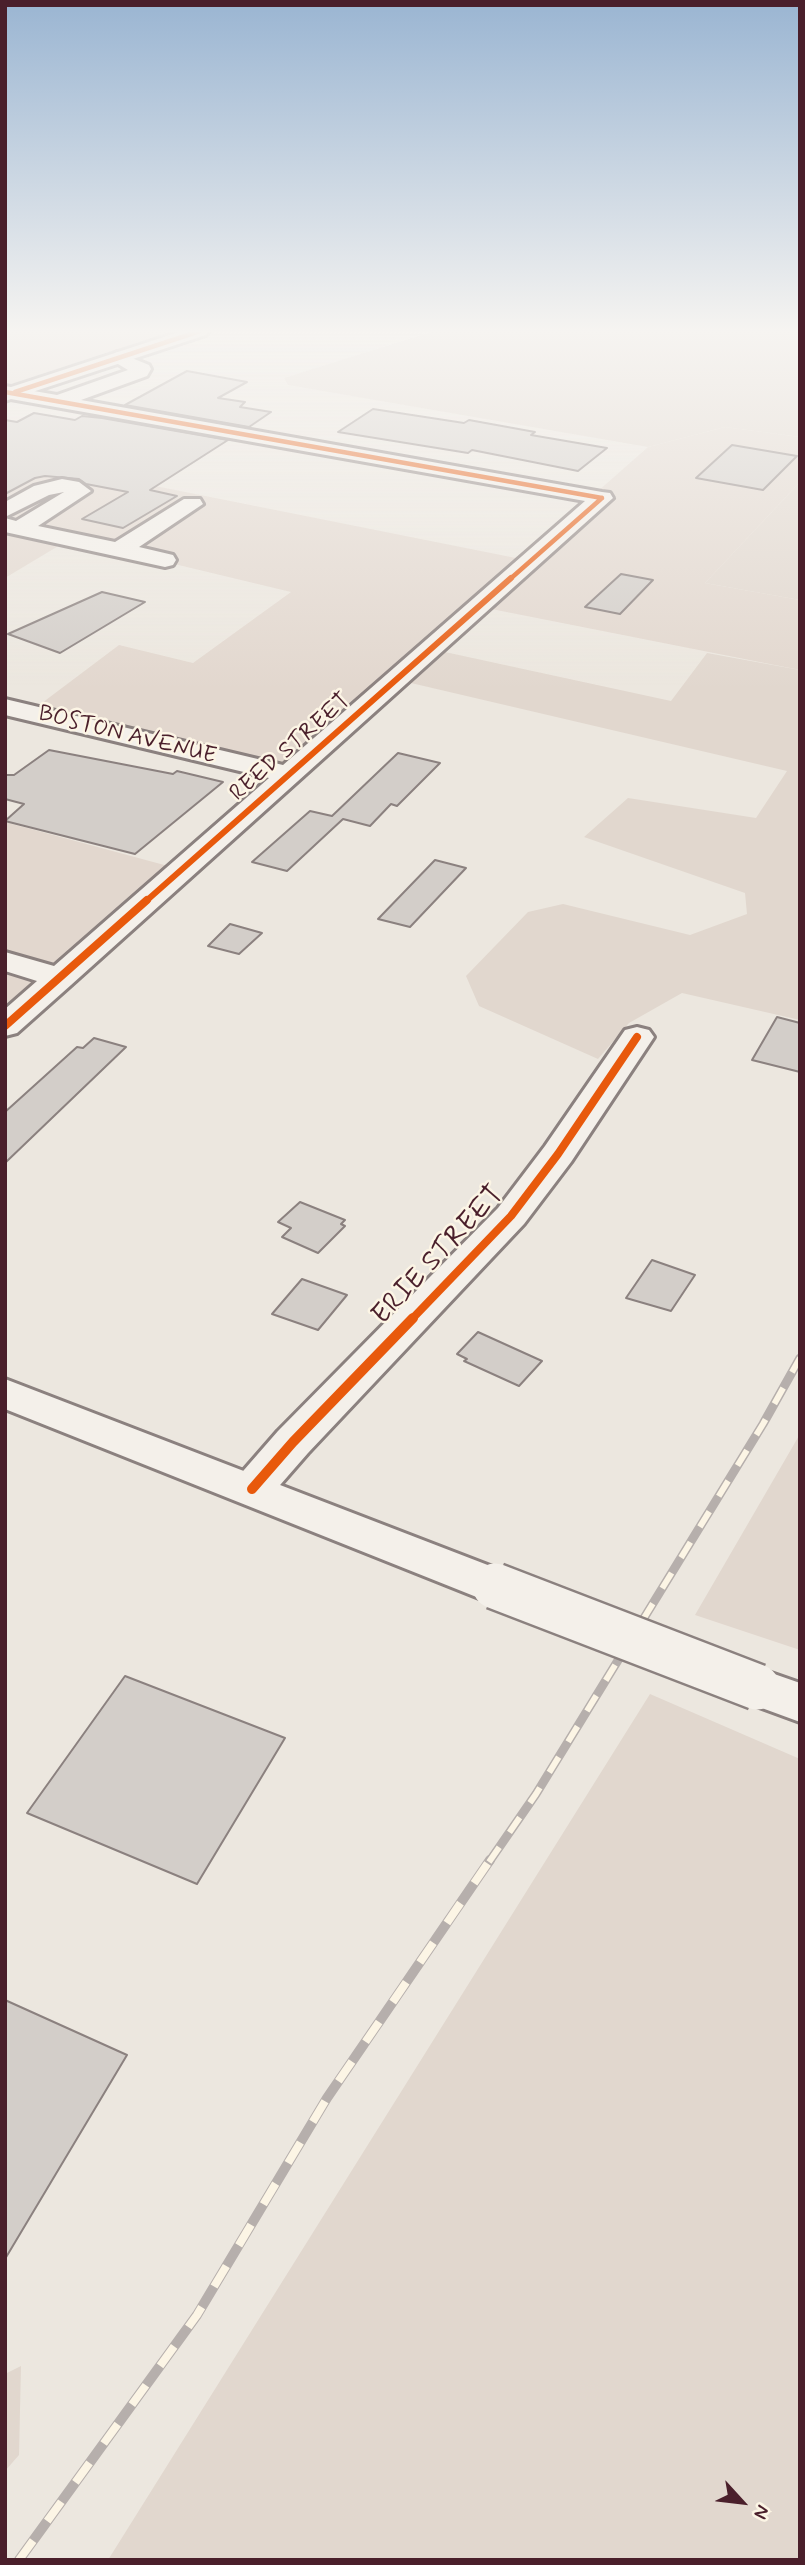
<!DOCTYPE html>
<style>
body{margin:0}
#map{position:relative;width:805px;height:2565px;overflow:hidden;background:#ece7df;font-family:Mynerve,sans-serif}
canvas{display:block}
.frame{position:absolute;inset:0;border:7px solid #4a1f2b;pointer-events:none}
.north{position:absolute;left:707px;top:2467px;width:70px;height:70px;-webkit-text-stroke:5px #fcf5e5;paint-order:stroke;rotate:117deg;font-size:19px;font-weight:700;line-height:28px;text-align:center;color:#4a1f2b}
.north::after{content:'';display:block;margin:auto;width:24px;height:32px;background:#4a1f2b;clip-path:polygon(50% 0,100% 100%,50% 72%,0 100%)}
</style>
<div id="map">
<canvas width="805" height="2565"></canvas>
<div class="frame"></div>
<div class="north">N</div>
</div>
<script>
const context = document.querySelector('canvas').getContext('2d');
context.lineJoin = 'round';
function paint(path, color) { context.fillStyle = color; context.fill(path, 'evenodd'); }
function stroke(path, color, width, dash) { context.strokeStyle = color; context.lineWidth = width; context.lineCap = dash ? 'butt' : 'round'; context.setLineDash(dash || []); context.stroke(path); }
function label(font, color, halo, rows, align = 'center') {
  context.font = font + ' Mynerve,sans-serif'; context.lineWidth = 5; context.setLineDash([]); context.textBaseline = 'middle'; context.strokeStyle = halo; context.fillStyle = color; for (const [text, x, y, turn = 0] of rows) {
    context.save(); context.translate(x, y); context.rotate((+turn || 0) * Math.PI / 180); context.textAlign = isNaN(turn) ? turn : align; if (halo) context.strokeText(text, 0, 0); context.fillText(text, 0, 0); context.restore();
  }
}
paint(new Path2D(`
 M5,331H174L5,386Z
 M725,427L800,437V482L705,583L800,600V670L471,605L281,766L34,709L119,645L193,663L291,592L70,539L5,578V456L521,559L648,447Z
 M5,822L168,866L5,1008Z`), '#e2d7ce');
paint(new Path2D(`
 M434,331H800V437L725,427L648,447L288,385L284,378Z
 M800,482V600L705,583Z
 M445,652L671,701L707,653L800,670V1020L682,993L629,1023L598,1059L479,1006L466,976L528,912L563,904L690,935L747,914L745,893L584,837L628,798L756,818L787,771L411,683Z
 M800,1434V1650L695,1615Z
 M650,1694L800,1759V2560H108Z
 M21,2366L19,2455L5,2471V2374Z`), '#e1d7ce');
const building = new Path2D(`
 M187,371L247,382L218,398L245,402L240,407L271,412L249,427L125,405Z
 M373,409L464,423L469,420L535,432L531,435L607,448L578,471L472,450L468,453L338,432Z
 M34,413L75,420L82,416L102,418L228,440L150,490L177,496L123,528L82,519L128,492L86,484L79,479L45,476L35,478L5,494V420L17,422Z
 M732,445L797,456L763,490L696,478Z
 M621,574L653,580L620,614L585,607Z
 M102,592L145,602L60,653L8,634Z
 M49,750L173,774L177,771L223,782L135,854L5,821L24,804L5,799V775H14Z
 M398,753L440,763L397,806L391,804L370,826L343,819L287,871L252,862L310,811L332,816Z
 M435,860L466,868L410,927L378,919Z
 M230,924L262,933L239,954L208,946Z
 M777,1017L800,1023V1072L752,1060Z
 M94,1038L126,1047L5,1163V1112L77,1047L83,1048Z
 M300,1202L345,1220L341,1224L345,1226L318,1253L282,1237L291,1228L278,1222Z
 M652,1260L695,1275L671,1311L626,1298Z
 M302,1279L347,1295L318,1330L272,1314Z
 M478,1332L542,1361L519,1386L464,1361L467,1359L457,1354Z
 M125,1676L285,1738L197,1884L27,1813Z
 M5,2000L127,2055L5,2259Z`);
paint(building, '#d3cec9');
stroke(building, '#8b817f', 2);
const minor = new Path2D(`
 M117,352L149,365L151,369L147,376L81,400L602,492L610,493L613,498L71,985L17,1033L5,1036V1009L37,981L5,971V952L54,966L269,778L5,715V699L283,765L585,501L5,398V386L57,395L128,370L108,358Z
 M62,479L79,482L91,491L38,526L115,542L184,499H200L203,504L139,547L173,555L176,560L173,565L165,567L5,532V518L16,521L64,492L49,495L5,517V502L34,486Z
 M637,1027L649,1030L654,1037L571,1162L524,1224L308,1453L267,1500L252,1505L237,1500L231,1489L237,1478L278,1431L498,1208L545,1146L625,1030Z`);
const major = new Path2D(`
 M182,331H209L206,335L5,401V389Z
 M5,1379L511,1574L518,1586L511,1598L495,1603L479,1598L5,1409Z
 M757,1668L800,1683V1722L740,1700L733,1687L740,1674Z`);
stroke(minor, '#8b817f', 6);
stroke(major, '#8b817f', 6);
paint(minor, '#f4f0ea');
paint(major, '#f4f0ea');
const railFar1 = new Path2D(`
 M489,1862L536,1794L763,1424L800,1358`);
const rail = new Path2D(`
 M19,2560L197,2315L327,2098L490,1860`);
stroke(railFar1, '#b6afac', 9);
stroke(rail, '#b6afac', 10);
stroke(railFar1, '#fcf5e5', 6, [18]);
stroke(rail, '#fcf5e5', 8, [24]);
const majorBridge = new Path2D(`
 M495,1586L757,1687`);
stroke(majorBridge, '#8b817f', 50, []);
stroke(majorBridge, '#f4f0ea', 45);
stroke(new Path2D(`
 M5,392L602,498
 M15,392L200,331
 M509,580L602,498`), '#e8590c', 4.5);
stroke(new Path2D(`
 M145,902L511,578`), '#e8590c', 6);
stroke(new Path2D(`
 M5,1026L147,900
 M411,1320L511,1216L558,1154L637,1037`), '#e8590c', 8);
stroke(new Path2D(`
 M252,1489L293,1442L413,1318`), '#e8590c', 10);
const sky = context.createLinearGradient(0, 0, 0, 690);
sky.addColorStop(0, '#9ab5d2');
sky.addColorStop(0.48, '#f6f4f1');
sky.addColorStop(1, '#f6f4f100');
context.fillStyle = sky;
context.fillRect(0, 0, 805, 690);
label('23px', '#4a1f2b', '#fcf5e5', [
 ["BOSTON AVENUE",127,736,14],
 ["REED STREET",291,748,-41]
]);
label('28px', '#4a1f2b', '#fcf5e5', [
 ["ERIE STREET",439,1256,-47]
]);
</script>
